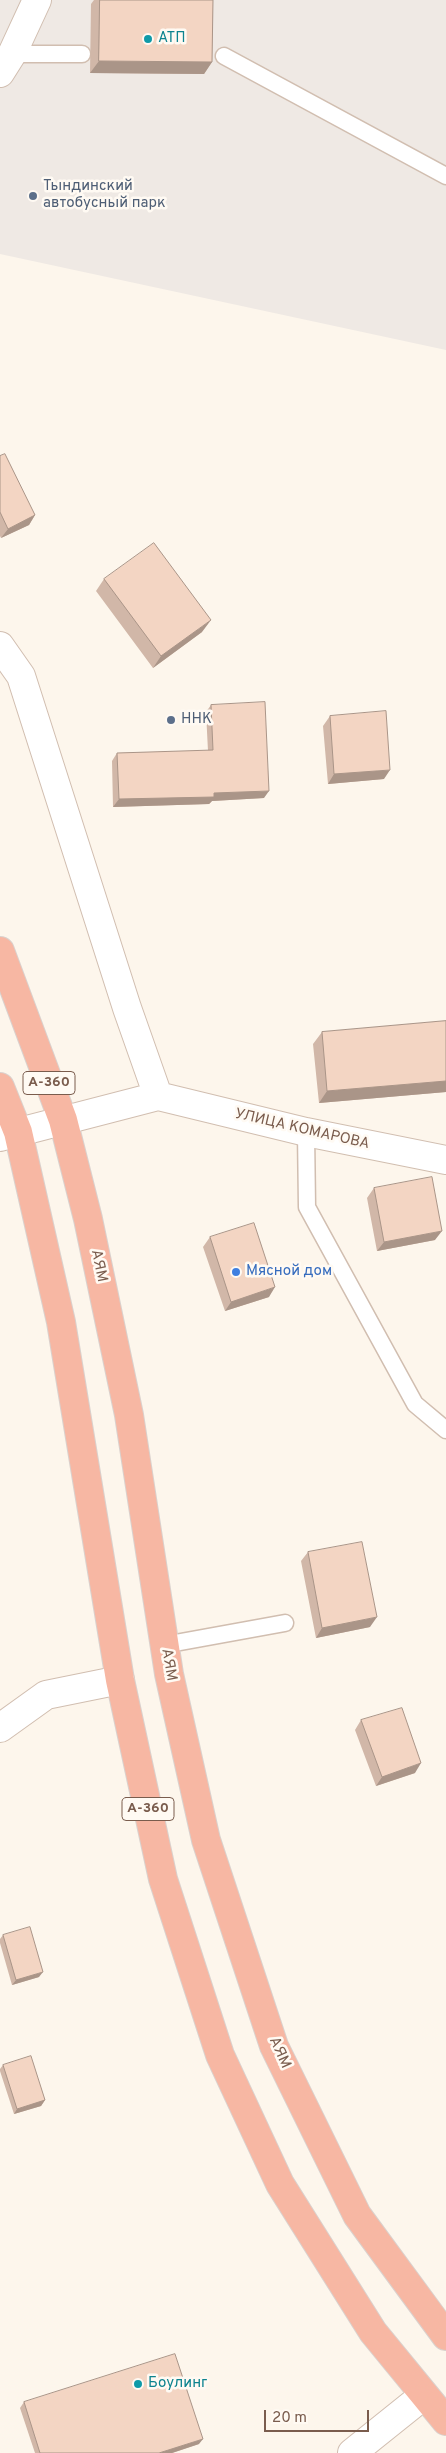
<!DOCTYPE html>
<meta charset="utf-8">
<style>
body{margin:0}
#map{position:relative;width:446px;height:2453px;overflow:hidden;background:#fdf6ec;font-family:Overpass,sans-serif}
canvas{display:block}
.scale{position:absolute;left:264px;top:2410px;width:105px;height:22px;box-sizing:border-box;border:2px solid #7a5c4d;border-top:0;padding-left:6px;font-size:15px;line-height:18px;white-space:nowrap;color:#7a5c4d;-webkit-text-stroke:4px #fffaf3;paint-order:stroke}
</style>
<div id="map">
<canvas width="446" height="2453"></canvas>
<div class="scale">20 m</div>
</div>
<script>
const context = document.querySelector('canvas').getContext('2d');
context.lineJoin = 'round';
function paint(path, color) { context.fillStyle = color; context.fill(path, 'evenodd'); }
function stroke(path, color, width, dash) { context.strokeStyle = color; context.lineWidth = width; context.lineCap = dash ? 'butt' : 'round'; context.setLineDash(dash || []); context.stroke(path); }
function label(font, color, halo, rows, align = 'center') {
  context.font = font + ' Overpass,sans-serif'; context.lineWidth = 5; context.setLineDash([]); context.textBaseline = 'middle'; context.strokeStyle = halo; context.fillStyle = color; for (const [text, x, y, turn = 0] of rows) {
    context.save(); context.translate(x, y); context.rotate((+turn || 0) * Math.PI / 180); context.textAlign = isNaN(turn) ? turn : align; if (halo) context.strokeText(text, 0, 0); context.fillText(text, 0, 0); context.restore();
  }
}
paint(new Path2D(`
 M0,0H446V350L0,254Z`), '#efe9e4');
const lane = new Path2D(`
 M12,54H82
 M224,56L446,176
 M306,1132L307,1207L415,1404L446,1430
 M164,1645L285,1623`);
const street = new Path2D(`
 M0,73L12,54L37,0
 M0,646L21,676L127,1008L158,1096
 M0,1137L158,1096L306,1132L446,1160
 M0,1728L46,1695L120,1680
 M352,2453L423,2396`);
const highway = new Path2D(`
 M0,951L63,1120L88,1219L129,1415L169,1674L206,1840L274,2046L357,2215L446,2336
 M0,1087L18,1132L61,1322L120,1680L163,1879L220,2055L280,2184L373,2332L446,2421`);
stroke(lane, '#d1beb0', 19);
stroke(street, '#d1beb0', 30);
stroke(highway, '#dad1cd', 30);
stroke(lane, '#fff', 16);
stroke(street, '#fff', 28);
stroke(highway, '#f7b7a3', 28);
paint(new Path2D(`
 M94,0H213L212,62L204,74L90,73L91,4Z
 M0,456L35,515L29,525L1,538L0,536Z
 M104,579L202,632L153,668L96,591Z
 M211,705L264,798L212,801L209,804L113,807L112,761L117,753L208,751L206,712Z
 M330,716L384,779L328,784L323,726Z
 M446,1021V1092L319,1103L313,1044L322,1032Z
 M374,1188L435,1240L377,1251L367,1198Z
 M210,1237L269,1297L225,1311L203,1247Z
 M308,1552L370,1627L316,1638L301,1561Z
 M361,1720L415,1773L376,1786L355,1730Z
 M3,1935L39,1977L12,1985L0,1943V1939Z
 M3,2065L45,2100L41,2106L14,2114L0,2071V2069Z
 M24,2402L199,2444L172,2453H35L20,2408Z`), '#d1b7a8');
paint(new Path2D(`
 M99,61L212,62L204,74L90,73Z
 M35,515L29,525L1,538L8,529Z
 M211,620L202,632L153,668L161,656Z
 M390,770L384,779L328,784L334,774Z
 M269,791L264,798L212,801L209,804L113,807L119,799L214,793Z
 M446,1081V1092L319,1103L327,1091Z
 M442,1231L435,1240L377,1251L384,1242Z
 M275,1287L269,1297L225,1311L231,1302Z
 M377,1617L370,1627L316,1638L322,1628Z
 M421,1763L415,1773L376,1786L382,1777Z
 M43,1972L39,1977L12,1985L16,1980Z
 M45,2100L41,2106L14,2114L17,2109Z
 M203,2439L199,2444L172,2453H159Z`), '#aa9588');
const building = new Path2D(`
 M100,0H213L212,62L99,61Z
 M5,454L35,515L8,529L0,512V456Z
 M154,543L211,620L161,656L104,579Z
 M265,702L269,791L214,793V797L119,799L117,753L213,750L211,705Z
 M386,711L390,770L334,774L330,716Z
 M446,1021V1081L327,1091L322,1032Z
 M432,1177L442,1231L384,1242L374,1188Z
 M254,1223L275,1287L231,1302L210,1237Z
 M362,1542L377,1617L322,1628L308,1552Z
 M402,1708L421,1763L382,1777L361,1720Z
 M30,1927L43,1972L16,1980L3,1935Z
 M31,2056L45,2100L17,2109L3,2065Z
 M175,2354L203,2439L159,2453H40L24,2402Z`);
paint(building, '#f3d5c3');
stroke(building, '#aa9588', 1);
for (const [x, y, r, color] of [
 [148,39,5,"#0f9aa8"],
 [33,196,5,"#5c6f8a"],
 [171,720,5,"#5c6f8a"],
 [236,1272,5,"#3f7fe0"],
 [138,2384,5,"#0f9aa8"]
]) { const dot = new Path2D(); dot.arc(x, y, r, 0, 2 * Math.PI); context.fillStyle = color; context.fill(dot); stroke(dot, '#fffaf3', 2); }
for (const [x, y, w] of [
 [49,1083,52],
 [148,1809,52]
]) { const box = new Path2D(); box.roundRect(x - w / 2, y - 11.5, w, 23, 4); context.fillStyle = '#fffaf3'; context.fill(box); stroke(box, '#7a5c4d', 1); }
label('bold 14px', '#7a5c4d', null, [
 ["А-360",49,1083],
 ["А-360",148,1809]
]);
label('15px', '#0d838f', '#fffaf3', [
 ["АТП",158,39],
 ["Боулинг",148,2384]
], 'left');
label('15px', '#4e5e75', '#fffaf3', [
 ["Тындинский",43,187],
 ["автобусный парк",43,204],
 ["ННК",181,720]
], 'left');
label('15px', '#7a5c4d', '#fffaf3', [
 ["УЛИЦА КОМАРОВА",302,1130,13],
 ["АЯМ",98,1266,78],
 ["АЯМ",168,1665,80],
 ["АЯМ",279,2053,66]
]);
label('15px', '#366cbe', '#fffaf3', [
 ["Мясной дом",246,1272]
], 'left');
</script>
